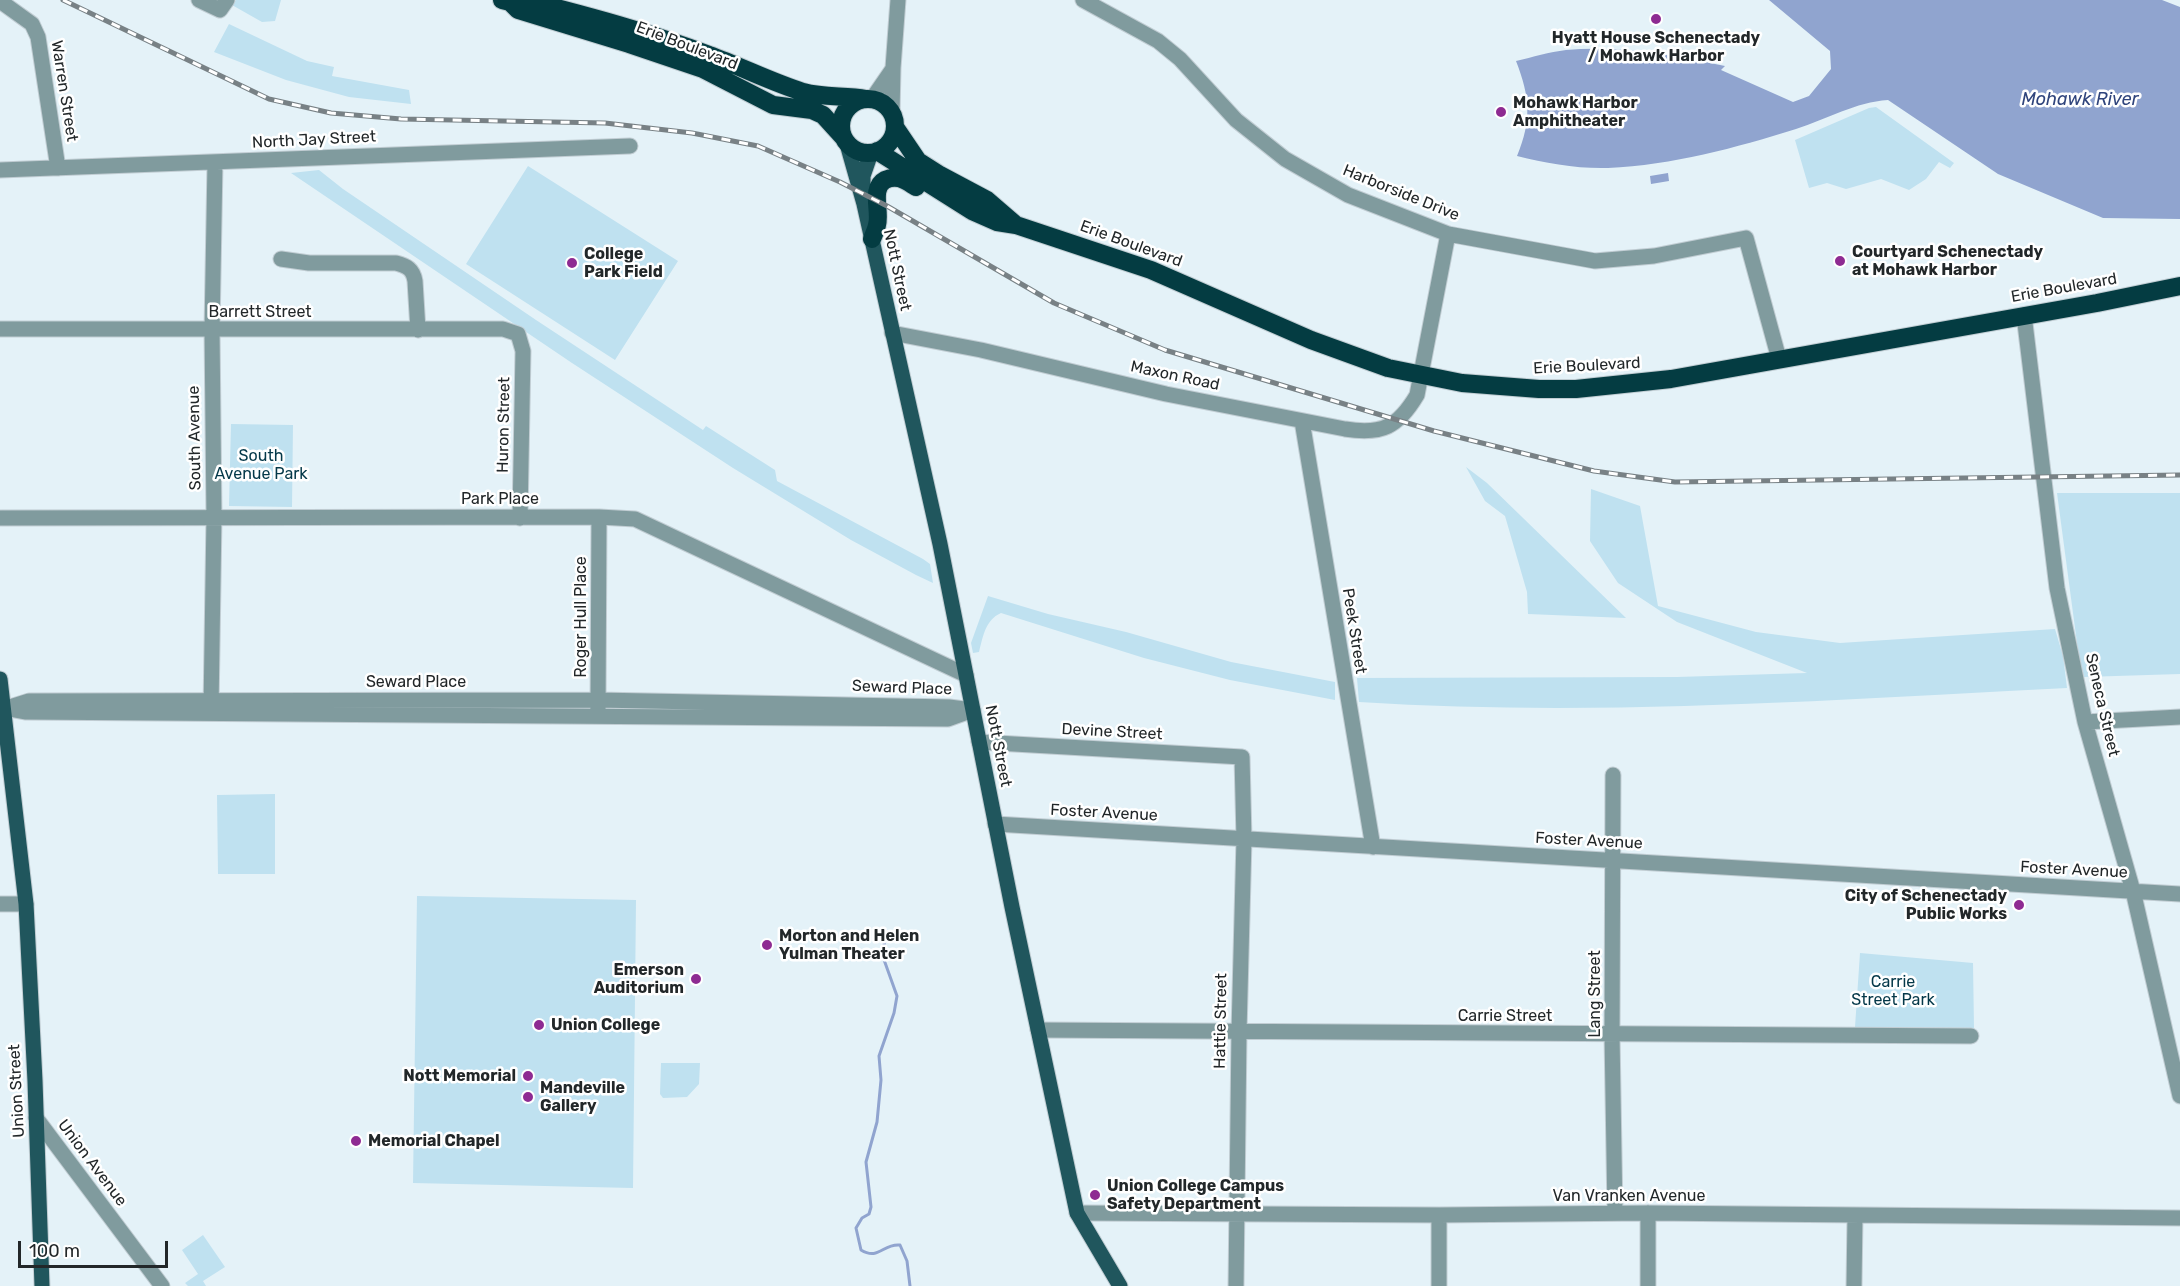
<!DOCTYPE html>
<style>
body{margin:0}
#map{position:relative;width:2180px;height:1286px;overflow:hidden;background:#e4f2f8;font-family:Rubik,sans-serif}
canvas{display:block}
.scale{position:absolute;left:18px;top:1241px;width:150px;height:27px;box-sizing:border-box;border:3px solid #222729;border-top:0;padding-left:8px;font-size:18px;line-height:21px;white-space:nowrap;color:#222729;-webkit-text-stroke:4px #fff;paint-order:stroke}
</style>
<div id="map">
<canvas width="2180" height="1286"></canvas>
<div class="scale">100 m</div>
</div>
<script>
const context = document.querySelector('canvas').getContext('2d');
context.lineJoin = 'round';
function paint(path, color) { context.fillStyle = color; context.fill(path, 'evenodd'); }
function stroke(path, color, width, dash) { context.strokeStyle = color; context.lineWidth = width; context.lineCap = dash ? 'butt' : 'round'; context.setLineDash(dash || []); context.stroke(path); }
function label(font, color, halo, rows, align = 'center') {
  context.font = font + ' Rubik,sans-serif'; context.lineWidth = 5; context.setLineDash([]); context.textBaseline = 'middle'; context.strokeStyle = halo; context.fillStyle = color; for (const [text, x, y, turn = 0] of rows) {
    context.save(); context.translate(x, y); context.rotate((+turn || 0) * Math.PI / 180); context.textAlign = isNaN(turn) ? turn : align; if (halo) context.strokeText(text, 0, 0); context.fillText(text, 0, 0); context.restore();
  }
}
paint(new Path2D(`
 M236,0H281L275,21L262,22L232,5Z
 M229,24L307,61L334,67L332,76L409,90L411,104L349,97L286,80L214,52Z
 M1876,107L1954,163L1950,168L1939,162L1926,179L1909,190L1881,179L1846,189L1827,183L1809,188L1795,140L1869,108Z
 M528,166L678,261L615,360L466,264Z
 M319,170L343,189L536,320L703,430L706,426L775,470L777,481L923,559L930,564L933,583L916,575L851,540L733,468L572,363L291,173Z
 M231,424L293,425L292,507L229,506Z
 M1466,467L1487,483L1626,618L1528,614L1527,592L1505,516L1485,501Z
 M1591,489L1640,506L1658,606L1756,632L1840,643L2055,629L2063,656L2067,688C1831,700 1595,717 1359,702L1357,678L1677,677L1807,673L1677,622L1618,583L1590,541Z
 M2057,493H2180V674L2084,677L2079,658Z
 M988,596L1048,614L1126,632L1231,662L1335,682V700L1230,680L1144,658L1001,613C985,620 983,637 979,652L973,653L971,643Z
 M275,794V874H218L217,795Z
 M417,896L636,900L633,1188L413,1183Z
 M1860,953L1973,963L1974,1028L1855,1027Z
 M661,1063H700L699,1084L687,1097L663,1098L660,1094Z
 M203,1235L225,1267L203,1281L206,1286H188L185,1283L198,1274L182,1250Z`), '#bfe1f0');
paint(new Path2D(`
 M1769,0H2162L2180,7V219L2103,218L1998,174L1888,100C1856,102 1827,119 1796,129C1735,148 1673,165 1608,168C1578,169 1546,163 1517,156C1532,120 1530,97 1516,61C1533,57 1549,52 1566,50C1619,45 1673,55 1725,66L1721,70L1793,102L1809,96L1831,69L1830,51Z
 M1668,173L1669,181L1651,184L1650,176Z`), '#90a4cf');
stroke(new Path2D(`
 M885,934L883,957L897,996L894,1013L879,1056L881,1080L877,1122L866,1162L871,1207L869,1214L862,1218L856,1228L861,1250C879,1261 883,1243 900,1245L907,1261L910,1286`), '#90a4cf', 3);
const minor = new Path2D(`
 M199,0L220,10L227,0
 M1083,0L1158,41L1180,59L1236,120L1285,159L1348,195L1448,234L1595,261L1654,256L1746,238L1779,359
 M0,1L32,24L38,37L58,168
 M872,99L892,70
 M892,114L893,68L898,0
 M0,170L630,146
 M281,259L309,263H396C407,266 413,269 415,281L418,330
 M2024,315L2057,588L2085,722L2133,891L2180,1096
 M0,329H503L518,334L523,351L520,518
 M892,333L981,350L1166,394L1345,429C1382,435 1398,427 1417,395L1448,234
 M1302,421L1373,847
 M0,518L599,517L635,519L966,675
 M4,708L25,712L948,719L973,710
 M7,708L29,701L598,700L949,707L972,710
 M211,709L214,517L212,330L215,163
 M598,709L599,517
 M2085,722L2180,717
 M979,742L1242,757L1244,839L1239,1032L1236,1286
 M1613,775L1612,1035L1615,1213
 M995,824L2180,894
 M0,904H26
 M1038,1030L1971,1036
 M36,1118L162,1286
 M1077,1213L1439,1215L1648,1213L2180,1218
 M1439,1215V1286
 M1648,1286V1213
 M1854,1286L1855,1216`);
const major = new Path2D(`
 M847,144L864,204L940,544L1012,907L1077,1213L1120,1286
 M863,189V176L871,153
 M0,679L26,904L35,1081L42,1286`);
const highway = new Path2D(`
 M502,0L510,2L518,10L629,44L703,69L773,105L812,110L823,115L843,137
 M526,0C588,16 649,32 709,55C740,66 771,82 803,92C824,98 845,95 866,99
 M841 126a27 27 0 1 1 54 0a27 27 0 1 1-54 0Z
 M895,127L918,161L940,175L987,200L1016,225
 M877,151L972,211L997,222L1016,225L1151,270L1311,340L1388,368L1462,383L1539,389H1576L1671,379L2097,303L2180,286
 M872,239C874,234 876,230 877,225C881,212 870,188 885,180C898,174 906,181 916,187`);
stroke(minor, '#c1cdd3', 17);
stroke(major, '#c1cdd3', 17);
stroke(highway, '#c1cdd3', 20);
stroke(minor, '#809b9e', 15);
stroke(major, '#20565d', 15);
stroke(highway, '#043c42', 18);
const rail = new Path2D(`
 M63,0L269,99L331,113L401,119L605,123L692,133L758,146L840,182L887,206L1054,303L1165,350L1434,431L1594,471L1675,482L2180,475`);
stroke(rail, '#788185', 5);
stroke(rail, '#fff', 3, [9]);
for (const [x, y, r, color] of [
 [1656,19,6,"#8e2b92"],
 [1501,112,6,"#8e2b92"],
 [1840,261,6,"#8e2b92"],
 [572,263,6,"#8e2b92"],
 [2019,905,6,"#8e2b92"],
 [767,945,6,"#8e2b92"],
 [696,979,6,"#8e2b92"],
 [539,1025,6,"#8e2b92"],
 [528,1076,6,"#8e2b92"],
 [528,1097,6,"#8e2b92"],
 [356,1141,6,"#8e2b92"],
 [1095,1195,6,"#8e2b92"]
]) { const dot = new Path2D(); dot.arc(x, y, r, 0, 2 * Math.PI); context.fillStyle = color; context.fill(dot); stroke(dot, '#fff', 2); }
label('bold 16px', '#222729', '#fff', [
 ["Hyatt House Schenectady",1656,38,"center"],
 ["/ Mohawk Harbor",1656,56,"center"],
 ["Mohawk Harbor",1513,103],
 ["Amphitheater",1513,121],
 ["Courtyard Schenectady",1852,252],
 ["at Mohawk Harbor",1852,270],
 ["College",584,254],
 ["Park Field",584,272],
 ["City of Schenectady",2007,896,"right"],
 ["Public Works",2007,914,"right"],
 ["Morton and Helen",779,936],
 ["Yulman Theater",779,954],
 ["Emerson",684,970,"right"],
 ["Auditorium",684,988,"right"],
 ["Union College",551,1025],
 ["Nott Memorial",516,1076,"right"],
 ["Mandeville",540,1088],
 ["Gallery",540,1106],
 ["Memorial Chapel",368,1141],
 ["Union College Campus",1107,1186],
 ["Safety Department",1107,1204]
], 'left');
label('16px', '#222729', '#fff', [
 ["Erie Boulevard",687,46,21],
 ["Warren Street",64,91,81],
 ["North Jay Street",314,140,-3],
 ["Harborside Drive",1401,193,22],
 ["Erie Boulevard",1131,244,20],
 ["Nott Street",897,270,78],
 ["Erie Boulevard",2064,288,-10],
 ["Barrett Street",260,312],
 ["Erie Boulevard",1587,366,-3],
 ["Maxon Road",1175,376,12],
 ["Huron Street",504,425,-89],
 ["South Avenue",195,438,-91],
 ["Park Place",500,499],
 ["Roger Hull Place",581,617,-90],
 ["Peek Street",1354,631,81],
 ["Seward Place",416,682],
 ["Seward Place",902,688,2],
 ["Seneca Street",2102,705,77],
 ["Devine Street",1112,732,3],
 ["Nott Street",998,746,79],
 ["Foster Avenue",1104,813,3],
 ["Foster Avenue",1589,841,3],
 ["Foster Avenue",2074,870,3],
 ["Lang Street",1595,994,-90],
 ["Carrie Street",1505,1016],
 ["Hattie Street",1221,1021,-89],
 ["Union Street",17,1091,-93],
 ["Union Avenue",92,1163,53],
 ["Van Vranken Avenue",1629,1196]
]);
label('16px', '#043849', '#fff', [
 ["South",261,456],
 ["Avenue Park",261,474],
 ["Carrie",1893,982],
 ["Street Park",1893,1000]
]);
label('italic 18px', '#2f447c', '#fff', [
 ["Mohawk River",2080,100]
]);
</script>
